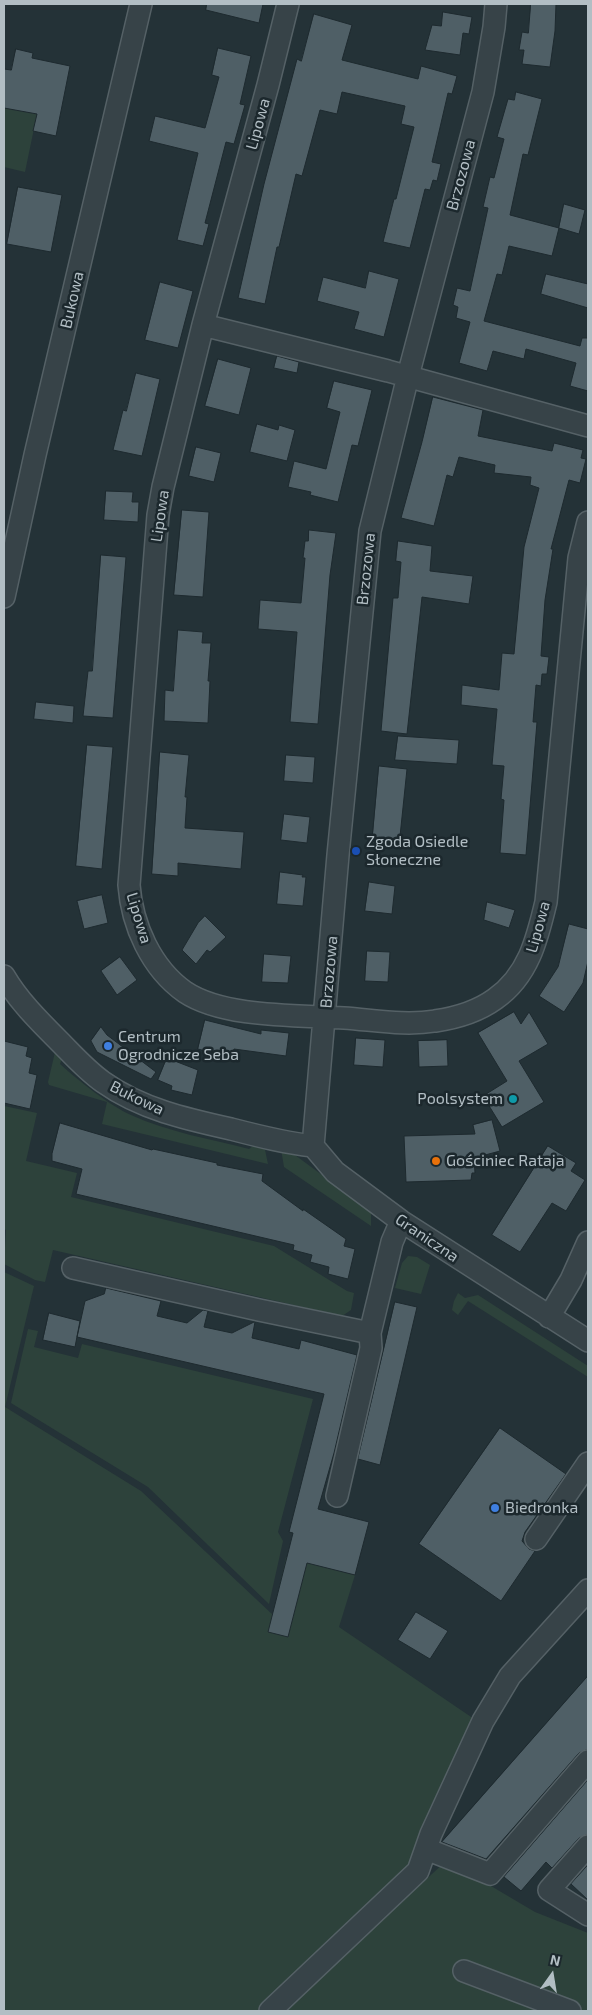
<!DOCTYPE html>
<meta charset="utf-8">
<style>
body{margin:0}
#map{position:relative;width:592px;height:2015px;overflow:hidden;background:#243237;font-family:"Exo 2",sans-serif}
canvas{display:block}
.frame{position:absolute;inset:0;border:5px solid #b2bec4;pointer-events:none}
.north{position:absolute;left:527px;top:1950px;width:50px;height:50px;-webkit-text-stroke:4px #1c282d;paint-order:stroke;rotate:13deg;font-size:14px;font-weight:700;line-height:20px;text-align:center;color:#b2bec4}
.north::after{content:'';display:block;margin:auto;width:18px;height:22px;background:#b2bec4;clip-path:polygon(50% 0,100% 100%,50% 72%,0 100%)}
</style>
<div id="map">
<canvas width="592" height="2015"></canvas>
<div class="frame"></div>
<div class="north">N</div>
</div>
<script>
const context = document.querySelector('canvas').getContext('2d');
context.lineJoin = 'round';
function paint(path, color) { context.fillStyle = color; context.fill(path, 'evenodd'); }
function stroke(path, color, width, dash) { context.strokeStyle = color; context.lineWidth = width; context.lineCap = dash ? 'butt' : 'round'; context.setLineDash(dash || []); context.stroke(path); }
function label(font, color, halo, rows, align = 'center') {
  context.font = font + ' "Exo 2",sans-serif'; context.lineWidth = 5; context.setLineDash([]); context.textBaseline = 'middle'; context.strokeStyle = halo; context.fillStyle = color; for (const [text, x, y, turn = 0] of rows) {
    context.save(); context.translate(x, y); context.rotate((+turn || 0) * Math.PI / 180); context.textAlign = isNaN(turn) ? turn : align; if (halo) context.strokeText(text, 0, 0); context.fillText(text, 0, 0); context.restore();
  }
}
paint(new Path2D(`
 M4,108L37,114L25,172L4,167Z
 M56,1048L63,1055L60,1064C79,1081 109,1105 131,1115C168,1132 210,1139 249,1149L257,1143L264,1145L268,1164L102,1124L107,1102L49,1085L48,1082Z
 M4,1106L37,1113L26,1161L77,1173L71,1197L274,1246L347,1291L354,1293L351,1310L342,1316L53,1250L45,1282L35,1280L4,1264L6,1230L4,1229Z
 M281,1149L295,1155L368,1209L371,1213V1226L284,1167Z
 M408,1256L417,1257L430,1265L421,1294L395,1288L402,1263Z
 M4,1272L34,1286L5,1407L141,1491L273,1615L286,1557L355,1575L339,1627L477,1721L430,1808L416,1863L261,2011H4Z
 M458,1293L465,1298L478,1295L588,1366V1377L468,1301L458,1315L452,1310L454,1301Z
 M28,1329L38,1331L34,1347L78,1358L82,1344L313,1399L278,1532L283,1541L269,1604L148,1487L11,1403Z
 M447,1860L535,1912L588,1933V2011H285Z`), '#2d423b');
const building = new Path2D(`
 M207,4H263L259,23L206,10Z
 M531,4H556L555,31L550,67L522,64L524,50H519L522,32L528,33Z
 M443,12L472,17L469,34L463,33L460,55L425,50L432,25L441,26Z
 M314,14L352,25L342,60L418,79L421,66L457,76L452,94L448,93L432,162L441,164L437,181L433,180L430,190L425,189L410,248L383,242L394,199H396L414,127L401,124L405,106L342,92L337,114L320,110L302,176L296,174L279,247H277L265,304L238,298L264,184L297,59L301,61Z
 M218,48L251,56L240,104L245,105L234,144L226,142L205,223L209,224L203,246L177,240L198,153L149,141L155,116L205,128L219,77L212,75Z
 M16,49L33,53L32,58L70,66L56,136L33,131L37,114L4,108V69L11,70Z
 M516,92L542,99L528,155L523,154L510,215L559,228L552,256L509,246L502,275L497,274L484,321L580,346L582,338H588V391L570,386L576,363L526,349L524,359L493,351L487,371L459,363L470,322L456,318L458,307L453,305L457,288L470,291L488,208L483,207L490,177L494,178L504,139L497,137L508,99L514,100Z
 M18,187L62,195L51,252L7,244Z
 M564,204L585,210L579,234L559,228Z
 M369,271L399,279L384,337L354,329L359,312L317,301L323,277L365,288Z
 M546,274L588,284V308L541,294Z
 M160,282L193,291L178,348L145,340Z
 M277,356L299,362L297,373L274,368Z
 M218,359L251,368L239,415L205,406Z
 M136,373L160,379L142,456L113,450L123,410L126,411Z
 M334,381L372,390L358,446L352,445L338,502L310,495L311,492L288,487L294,461L326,469L340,412L327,408Z
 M433,397L483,410L478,436L552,451L554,443L583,450L581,458L586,459L580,483L569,480L551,549H553L545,600L541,656L549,657L547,674H542L541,686L536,685L533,722H537L526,855L500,853L504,800L501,799L504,766L492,765L497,709L461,705L462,685L499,690L502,653L514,654L524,547L539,488L530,485L531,477L494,473L495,465L459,457L453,477L447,475L434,526L401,518L422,442Z
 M257,424L278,430L279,425L295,430L287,461L250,452Z
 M196,447L221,453L214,482L189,476Z
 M106,491L133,492L132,502H139L138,522L104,520Z
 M182,510L209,512L203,597L174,595Z
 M309,530L336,533L330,575L318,724L290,722L297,632L258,629L260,600L301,603L305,558H303L305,541H308Z
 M398,541L432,546L430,571L473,576L469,604L422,597L407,734L381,731L393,598H398L401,562L396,561Z
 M101,555L126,557L113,718L83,716L88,671H92Z
 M178,630L203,632L202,643H211L208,681H210L208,723L164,721L165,690L173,691Z
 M36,702L74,706L73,723L34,719Z
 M398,736L459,740L457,764L395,760Z
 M87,745L113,747L102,869L76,866Z
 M160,752L189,755L185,797H187L185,828L244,832L241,869L178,863V876L152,874Z
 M286,755L315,757L313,783L284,781Z
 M379,766L407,769L399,846L372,844Z
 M284,814L310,817L307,843L281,840Z
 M280,872L303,875L302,877H306L303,906L277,904Z
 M369,882L395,886L392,914L365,911Z
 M102,895L108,923L84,929L77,901Z
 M487,902L515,910L509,928L484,920Z
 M205,916L226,937L210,952L207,950L196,964L182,950L198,923Z
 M569,924L588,929V961L583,983L564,1012L539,996L558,967Z
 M367,951L390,952L388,982L365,981Z
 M264,954L291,956L288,983L262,982Z
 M120,957L137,980L117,995L101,971Z
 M514,1012L521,1024L529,1012L548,1044L519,1061L544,1102L502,1127L483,1096L507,1081L478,1033Z
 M205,1020L261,1034V1030L289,1033L286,1056L234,1049L232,1058L198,1049Z
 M101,1027L107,1035L156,1072L151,1079L97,1052L91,1041Z
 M356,1038L385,1040L383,1067L354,1065Z
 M447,1040L448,1066L419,1067L418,1041Z
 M4,1041L28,1047L26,1056L32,1058L29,1073L37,1075L30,1109L4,1103Z
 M167,1058L198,1070L192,1095L171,1090L172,1086L158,1080Z
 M492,1120L500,1151L474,1158L475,1173H472L471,1180L406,1182L404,1136L475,1134L473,1125Z
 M60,1123L152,1150L153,1149L217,1163V1165L263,1174L262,1181L303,1211V1209L346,1239L344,1246L355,1249L348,1279L328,1274L329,1267L310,1262L312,1255L293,1250L294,1245L76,1194L82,1169L52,1161V1154Z
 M548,1146L576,1163L571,1171L585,1180L566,1211L552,1203L520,1252L492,1235Z
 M106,1288L161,1301L157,1316L187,1323L203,1310L208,1311L204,1327L232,1333L254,1322H255L252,1338L299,1349L301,1340L357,1355L334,1453L318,1509L369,1522L355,1575L307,1563L288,1637L268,1632L293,1533L289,1532L324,1394L77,1337L85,1301L104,1294Z
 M395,1302L417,1307L380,1465L358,1459Z
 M49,1313L80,1321L75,1347L43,1340Z
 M500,1428L566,1474L525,1532L522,1541L529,1549L535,1551L501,1601L419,1544Z
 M416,1612L448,1631L430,1659L398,1640Z
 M588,1676V1749L579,1753L486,1859L442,1842Z
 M588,1780V1834L579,1838L552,1868L546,1862L521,1891L504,1877Z
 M588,1865V1900L571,1884Z`);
paint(building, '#4f5f66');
stroke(building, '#1e2a2f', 1);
const minor = new Path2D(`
 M288,4L268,85L203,325L163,487L158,515L129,885C132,925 151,968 185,992C224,1018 298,1015 344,1018C374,1020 405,1026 435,1021C456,1018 477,1012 495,999C528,976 537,940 546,902L579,558L588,522
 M203,325L388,371L588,426
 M4,597L35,455L141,4
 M4,976C18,1000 38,1020 58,1040C72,1054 86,1070 103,1082C141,1109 186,1119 231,1129C258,1136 285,1143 313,1146
 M313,1146L338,855L370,531L408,376L483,92L494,27L496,4
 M313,1146L335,1172L401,1221L588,1341
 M73,1268L259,1310L370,1333
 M549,1317L571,1280L588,1242
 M337,1496L371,1348L370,1333L392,1242L401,1221
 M536,1539L588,1463
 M588,1846L549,1890L588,1915
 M426,1849L490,1874L588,1761
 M464,1971L570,2011
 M270,2011L418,1871L431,1834L483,1721L510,1676L588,1590`);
stroke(minor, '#556166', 24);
stroke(minor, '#374348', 21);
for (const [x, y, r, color] of [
 [356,851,5,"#1a4fb4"],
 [108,1046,5,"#3f7fe0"],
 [513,1099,5,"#0f9aa8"],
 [436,1161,5,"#e8710a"],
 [495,1508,5,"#3f7fe0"]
]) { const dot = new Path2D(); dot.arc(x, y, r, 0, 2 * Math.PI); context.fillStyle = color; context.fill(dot); stroke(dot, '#1c282d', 2); }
label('16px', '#b2bec4', '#1c282d', [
 ["Lipowa",258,124,-75],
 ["Brzozowa",461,175,-75],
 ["Bukowa",72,300,-77],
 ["Lipowa",160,516,-82],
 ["Brzozowa",366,569,-84],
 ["Lipowa",139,918,73],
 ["Lipowa",538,927,-75],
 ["Brzozowa",329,972,-85],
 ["Bukowa",137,1098,26],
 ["Graniczna",427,1238,34]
]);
label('16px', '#b2bec4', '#1c282d', [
 ["Zgoda Osiedle",366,842],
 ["Słoneczne",366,860],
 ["Centrum",118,1037],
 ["Ogrodnicze Seba",118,1055],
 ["Poolsystem",503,1099,"right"],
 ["Gościniec Rataja",446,1161],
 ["Biedronka",505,1508]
], 'left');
</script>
